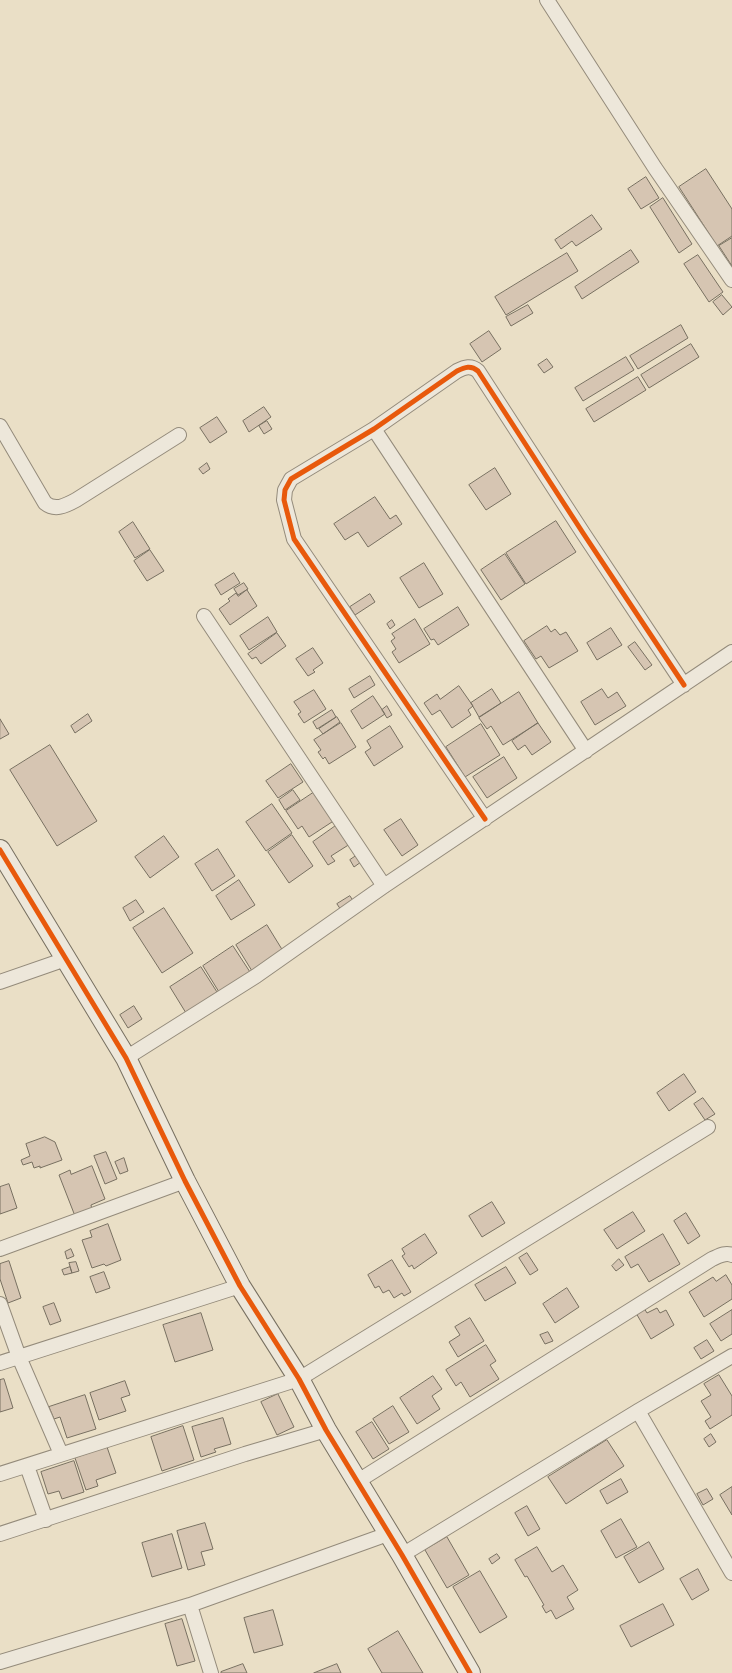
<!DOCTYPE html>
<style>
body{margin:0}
canvas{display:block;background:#eadfc6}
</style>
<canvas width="732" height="1673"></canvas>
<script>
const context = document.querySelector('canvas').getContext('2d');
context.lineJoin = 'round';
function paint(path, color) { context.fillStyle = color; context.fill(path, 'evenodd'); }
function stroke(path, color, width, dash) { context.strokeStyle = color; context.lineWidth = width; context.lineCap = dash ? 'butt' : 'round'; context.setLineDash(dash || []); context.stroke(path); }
const building = new Path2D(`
 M706,169L732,209V236L717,246L679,187Z
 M646,177L659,198L641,209L628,189Z
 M663,198L692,244L679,253L650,207Z
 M592,215L602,229L576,246L572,241L561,249L555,240Z
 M732,238V266L719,246Z
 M631,250L639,262L582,299L575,287Z
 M567,253L578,271L506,315L495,297Z
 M698,255L723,292L709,302L684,264Z
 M722,295L732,307L723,315L713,302Z
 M528,305L533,313L511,326L506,317Z
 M681,325L688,338L638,369L630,356Z
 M489,331L501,349L482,362L470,344Z
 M691,344L699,357L649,388L641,375Z
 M626,357L634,370L583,401L575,388Z
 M547,359L553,367L544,373L538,365Z
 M638,377L646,390L594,422L586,409Z
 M264,407L271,417L249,432L243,421Z
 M217,417L227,432L210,443L200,428Z
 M267,421L272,429L264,434L259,426Z
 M207,463L210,469L203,474L199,469Z
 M495,468L511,494L486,510L469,485Z
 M375,497L390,519L396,515L402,524L368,547L358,532L345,540L334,524Z
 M556,521L576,552L526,584L506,553Z
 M133,522L150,549L135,558L119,532Z
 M150,550L164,571L147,581L134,561Z
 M505,554L525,584L501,600L481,570Z
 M424,563L443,594L419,608L400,578Z
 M234,573L240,583L221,595L215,585Z
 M244,583L248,589L238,595L234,589Z
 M247,590L257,606L230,625L219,609L230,601L228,599L236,593L238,596Z
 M370,594L375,602L355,615L350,607Z
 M458,607L469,625L438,645L434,639L431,640L424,629Z
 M268,617L277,632L249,650L240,636Z
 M415,619L430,644L399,663L392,652L396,649L391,641L395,638L392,634Z
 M392,620L395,625L390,629L387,624Z
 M547,626L551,632L555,629L560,635L566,632L578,651L549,668L541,656L536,659L524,641Z
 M611,628L622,645L597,660L587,643Z
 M277,633L286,646L261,664L256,657L252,659L248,654Z
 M635,642L652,665L645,670L628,647Z
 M313,648L323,663L313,670L315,672L308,676L296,659Z
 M370,676L375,685L354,698L349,689Z
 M459,686L473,706L468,710L471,715L452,728L440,710L432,715L424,703L437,694L440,699Z
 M492,689L501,703L479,717L471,703Z
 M602,689L608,698L617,692L626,706L595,725L581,702Z
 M314,690L326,709L304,723L298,714L301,712L294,702Z
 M519,692L538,723L503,745L491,726L487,729L479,718Z
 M373,696L385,714L362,729L351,711Z
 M387,706L392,715L387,718L382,710Z
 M332,710L336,717L317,729L313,722Z
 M88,714L92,721L75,733L71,726Z
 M337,717L340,722L323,734L319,729Z
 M0,719L9,734L0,739Z
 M341,723L356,747L329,764L325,757L323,759L318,752L321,750L314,740Z
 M538,723L551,742L532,755L525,745L518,750L512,741Z
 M481,724L500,755L465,777L446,747Z
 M390,726L403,747L374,766L365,752L371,748L367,741Z
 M50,745L97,821L57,846L10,770Z
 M504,757L517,778L487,798L473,777Z
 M291,764L303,782L278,798L266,781Z
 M293,790L300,800L285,810L279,800Z
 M316,791L335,820L309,837L302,826L298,829L286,811Z
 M272,804L292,833L266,851L246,822Z
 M401,819L418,845L402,856L384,830Z
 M337,825L350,844L331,856L335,861L328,865L313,842Z
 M292,835L313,866L289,883L268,852Z
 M164,836L179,857L150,878L135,857Z
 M218,849L235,876L212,891L195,864Z
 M356,856L361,862L354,867L350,860Z
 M239,880L255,905L231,920L216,896Z
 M350,896L356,905L343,913L337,904Z
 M136,900L144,912L130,921L123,908Z
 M164,908L193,953L162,973L133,928Z
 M267,925L283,951L252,971L236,945Z
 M233,946L250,972L219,992L203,966Z
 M201,967L217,992L186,1013L170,987Z
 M134,1006L142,1019L128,1028L120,1015Z
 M684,1074L696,1092L669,1111L657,1093Z
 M703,1098L715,1114L705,1120L694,1104Z
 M45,1137L55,1142L62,1160L40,1168V1166L34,1168L32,1162L23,1165L21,1160L30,1156L26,1144Z
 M106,1152L117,1179L105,1184L94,1156Z
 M124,1158L128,1171L120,1174L115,1162Z
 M92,1166L105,1199L91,1205L92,1210L75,1216L59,1175L70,1170L71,1174Z
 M9,1184L17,1208L0,1214V1187Z
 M492,1202L505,1223L482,1237L469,1216Z
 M633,1212L645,1231L617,1249L604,1230Z
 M686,1213L700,1236L688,1244L674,1221Z
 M108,1224L121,1260L106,1266L104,1264L92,1268L82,1240L92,1237L90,1231Z
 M425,1234L437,1253L414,1269L412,1265L409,1267L402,1256L405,1254L402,1249Z
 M663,1234L680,1264L649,1282L638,1264L631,1268L625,1257Z
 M71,1249L74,1256L67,1259L65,1252Z
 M527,1253L538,1270L530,1275L519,1258Z
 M619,1259L624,1265L616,1271L612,1266Z
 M392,1260L411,1292L404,1296L402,1293L394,1298L389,1290L383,1293L379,1286L375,1288L368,1275Z
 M9,1261L21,1298L8,1303L0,1279V1264Z
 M76,1262L79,1271L72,1273L69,1263Z
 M70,1267L72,1273L64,1275L62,1270Z
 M506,1267L516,1283L485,1301L475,1285Z
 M104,1272L110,1288L96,1293L90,1277Z
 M726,1275L732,1285V1299L704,1317L689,1292L713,1277L716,1281Z
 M567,1288L579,1307L555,1323L543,1304Z
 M54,1303L61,1321L50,1325L43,1307Z
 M644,1308L647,1313L657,1308L660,1313L666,1310L674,1325L651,1339L636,1313Z
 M732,1310V1334L721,1341L710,1324Z
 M201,1313L213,1350L175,1362L163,1325Z
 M470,1318L484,1341L458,1357L449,1342L460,1335L455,1327Z
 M548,1332L553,1341L545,1344L540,1335Z
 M707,1340L714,1351L701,1359L694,1348Z
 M486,1345L496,1361L490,1365L499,1379L470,1397L461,1382L456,1386L446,1370Z
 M719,1375L732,1396V1415L710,1429L705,1421L711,1417L701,1401L711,1395L704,1384Z
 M433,1376L442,1389L432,1396L440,1409L417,1424L400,1398Z
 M4,1379L13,1408L0,1412V1380Z
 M125,1381L130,1395L121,1398L126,1411L99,1420L90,1393Z
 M278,1394L294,1427L277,1435L261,1402Z
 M85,1395L96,1429L67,1438L60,1417L54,1419L49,1407Z
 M393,1406L409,1432L389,1444L373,1419Z
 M223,1418L231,1444L214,1449L216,1452L201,1457L192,1427Z
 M372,1422L389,1449L373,1459L356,1432Z
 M183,1426L194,1460L162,1471L151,1437Z
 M711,1434L716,1442L709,1447L704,1439Z
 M607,1440L624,1466L566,1504L548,1477Z
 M107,1447L116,1473L96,1480L98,1486L86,1490L75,1458Z
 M74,1461L84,1492L62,1499L59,1491L48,1494L41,1472Z
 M621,1479L628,1492L607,1504L600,1491Z
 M732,1487V1515L720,1495Z
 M707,1489L713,1499L703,1505L697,1494Z
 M527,1506L540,1529L528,1536L515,1513Z
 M621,1519L637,1547L616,1558L601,1531Z
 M205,1523L213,1549L201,1552L205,1565L188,1570L177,1531Z
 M172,1534L182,1568L152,1577L142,1543Z
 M447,1537L469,1575L447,1588L425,1550Z
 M649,1542L664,1569L639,1583L624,1557Z
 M537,1547L552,1572L563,1565L578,1590L567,1597L574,1609L556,1619L551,1610L546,1613L542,1606L544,1605L527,1576L525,1577L515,1560Z
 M497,1554L500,1558L492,1564L489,1559Z
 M698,1569L709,1590L692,1600L680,1579Z
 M480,1571L507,1617L480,1633L453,1587Z
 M663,1604L674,1625L631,1647L620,1626Z
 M273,1610L283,1645L254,1653L244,1618Z
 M182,1619L195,1661L177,1666L165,1624Z
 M398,1631L423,1673H382L368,1649Z
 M243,1664L247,1673H221V1672Z
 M337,1664L341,1673H314Z`);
paint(building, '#d6c5b2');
stroke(building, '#787061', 1);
const street = new Path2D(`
 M547,0L655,168L732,280
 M0,426L45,503C55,511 65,506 76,500L179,435
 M374,429L586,751
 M204,616L384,886
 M485,819L294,539L284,500L285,490L291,479L374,429L457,371C465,367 471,365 478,371L583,533L684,685
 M0,982L66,959
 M126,1058L256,976L384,886L732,652
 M0,1249L185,1181
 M0,1304L19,1357L61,1454
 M0,1363L240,1286
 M638,1411L732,1573
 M27,1466L46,1520
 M0,1474L299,1379L708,1127
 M358,1481L712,1259C719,1256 725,1252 732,1255
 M0,1534L245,1454L326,1430
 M402,1555L638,1411L732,1356
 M190,1605L211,1673
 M0,1662L190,1605L388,1534`);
const secondary = new Path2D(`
 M0,850L126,1058L185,1181L240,1286L299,1379L326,1430L402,1555L470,1673`);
stroke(street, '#948b7b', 16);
stroke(secondary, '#787061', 22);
stroke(street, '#ede7da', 14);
stroke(secondary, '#ede7da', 20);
stroke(new Path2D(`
 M485,819L294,539L284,500L285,490L291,479L374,429L457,371C465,367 471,365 478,371L583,533L684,685
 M0,850L126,1058L185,1181L240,1286L299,1379L326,1430L402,1555L470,1673`), '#e8590c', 5);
</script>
